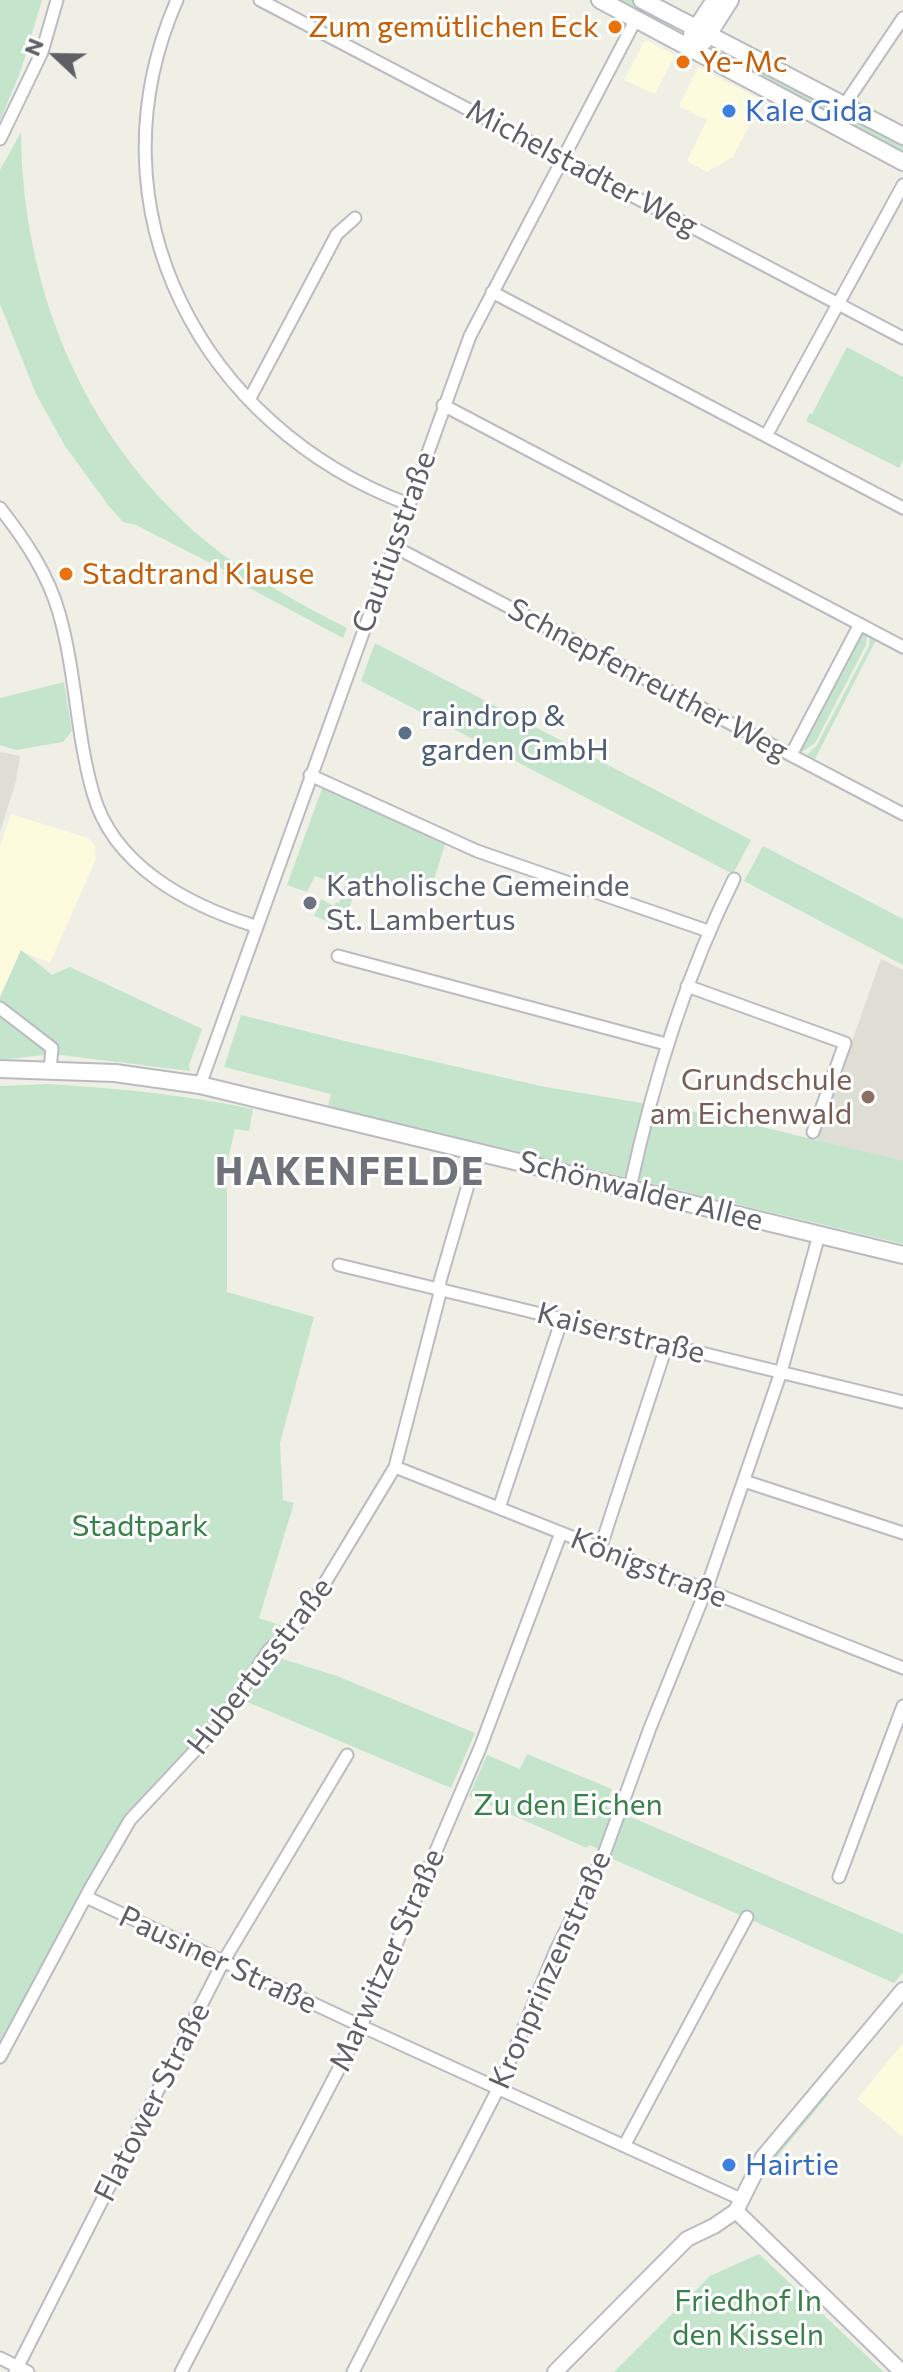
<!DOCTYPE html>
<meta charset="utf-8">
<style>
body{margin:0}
#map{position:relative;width:903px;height:2372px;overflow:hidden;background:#efefe6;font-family:Commissioner,sans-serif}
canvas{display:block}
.north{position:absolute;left:16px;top:16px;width:80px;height:80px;-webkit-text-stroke:6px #fff;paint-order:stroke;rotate:292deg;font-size:22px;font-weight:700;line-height:32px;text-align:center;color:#5e6066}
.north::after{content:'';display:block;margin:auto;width:28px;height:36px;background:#5e6066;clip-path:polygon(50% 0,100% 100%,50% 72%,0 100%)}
</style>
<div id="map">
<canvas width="903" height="2372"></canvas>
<div class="north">N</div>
</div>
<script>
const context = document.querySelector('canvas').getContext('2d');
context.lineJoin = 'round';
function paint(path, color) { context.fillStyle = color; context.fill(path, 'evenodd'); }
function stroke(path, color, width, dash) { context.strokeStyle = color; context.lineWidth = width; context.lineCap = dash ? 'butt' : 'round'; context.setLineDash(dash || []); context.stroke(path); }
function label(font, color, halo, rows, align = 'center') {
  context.font = font + ' Commissioner,sans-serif'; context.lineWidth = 6; context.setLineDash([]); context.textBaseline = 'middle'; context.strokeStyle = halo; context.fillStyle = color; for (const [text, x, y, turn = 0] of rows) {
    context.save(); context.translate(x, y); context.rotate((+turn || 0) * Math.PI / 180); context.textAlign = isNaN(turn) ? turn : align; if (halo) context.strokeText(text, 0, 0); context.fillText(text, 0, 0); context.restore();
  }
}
paint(new Path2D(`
 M645,40L675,55L655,94L624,80Z
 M698,67L762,100L733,157L707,172L687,161L707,120L679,106Z
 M11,814L88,838L95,846L96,859L50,963L21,951L0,997V846Z
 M903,2043V2137L857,2099Z`), '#fcfbde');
paint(new Path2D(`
 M0,752L20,756L16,781L0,832Z
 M881,959L903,970V1162L817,1140Z`), '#dfded5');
paint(new Path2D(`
 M0,0H42L21,70L0,121Z
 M610,0H632L677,23L672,33Z
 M724,48L852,116L847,125L719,57Z
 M858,119L903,144V155L853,128Z
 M21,132C22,296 90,453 222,554C261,583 304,606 347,628L343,638L223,574L224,570L136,525L123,522L108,505L65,446L36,394L0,304V170Z
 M847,347L903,377V460L899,468L806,421L810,413L812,414Z
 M867,632L866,645L815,743L802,752V745L858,635Z
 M870,637L876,640L815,759L807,755L817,745L869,646Z
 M375,643L751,840L733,874L361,681Z
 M64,682L72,731L63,742L16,750L0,745V698Z
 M323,786L446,841L429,896L362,874L339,934L330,928L332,923L314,916L321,899L334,906L336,902L339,903L347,881L332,875L329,881L315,876L307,892L287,885Z
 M763,846L903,919V965L744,881Z
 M21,950L52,975L70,967L202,1029L189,1065L190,1071L53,1054L0,1060V997Z
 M241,1015L349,1042L545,1087L713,1115L903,1161V1244L328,1106L331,1094L224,1067Z
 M48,1084C118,1088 185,1095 253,1109L249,1131L235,1129L227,1163V1292L314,1317L280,1443L283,1500L294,1503L259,1618L282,1626L226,1706L187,1754L132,1808L83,1890L0,2048V1086Z
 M273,1656L337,1676L475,1733L451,1788L245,1701L269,1669Z
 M527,1754L612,1789L605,1806L614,1810L598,1849L589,1845L587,1848L469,1796L487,1755L520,1769Z
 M624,1814L903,1934V1972L894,1983L606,1856Z
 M822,2094H829L757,2181L763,2168Z
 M759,2254L884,2372H614L710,2276Z`), '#c4e5cb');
const minor = new Path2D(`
 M177,0C85,209 202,427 408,504
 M260,0L903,338
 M845,104L903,18
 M0,139L42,52L57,0
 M492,292L903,508
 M249,400L337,234L355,218
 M443,405L903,647
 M766,436L903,185
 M0,508C25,540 48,574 59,613C76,672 76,734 93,793C113,866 188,905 255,926
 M393,546L903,814
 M791,755L860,624
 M310,775L477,851L708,931
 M338,956L666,1044
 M687,986L845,1043L813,1132
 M0,1008L52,1048L50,1070
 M200,1085L470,336L636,19
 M630,1188C653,1081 685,977 734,879
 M339,1265L903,1402
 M395,1467L903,1668
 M744,1481L903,1533
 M499,1508L562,1319
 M600,1549L667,1344
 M839,1877L903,1706
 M86,1897L361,2026L743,2200
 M0,2057L91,1887L130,1820L217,1727L269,1650L303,1619L395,1467L439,1297L440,1281L478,1151
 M624,2146L747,1917
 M0,2358L28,2372
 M15,2372L223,1962L347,1755
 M181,2372L361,2026L480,1748L561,1533
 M353,2372L498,2089L557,1948L604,1854L650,1728L706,1590L781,1372L819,1235`);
const tertiary = new Path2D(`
 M736,2211L902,2372
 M555,2372L687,2239L714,2226L736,2211L763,2157L903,1990`);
const secondary = new Path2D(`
 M600,0L903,162
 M642,0L903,136
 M692,35L715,0
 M704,41L730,0
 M0,1069L115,1073L200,1085L903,1255`);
stroke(minor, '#bbbcc1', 15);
stroke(tertiary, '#bbbcc1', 18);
stroke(secondary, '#babbc1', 20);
stroke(minor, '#fff', 11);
stroke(tertiary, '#fff', 14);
stroke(secondary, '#fff', 16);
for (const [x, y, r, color] of [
 [615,27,8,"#e8710a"],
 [683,62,8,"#e8710a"],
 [729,111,8,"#3f7fe0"],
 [66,574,8,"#e8710a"],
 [405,733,8,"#5c6f8a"],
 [310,903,8,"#6b7280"],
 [868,1097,8,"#8d6e63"],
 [729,2165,8,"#3f7fe0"]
]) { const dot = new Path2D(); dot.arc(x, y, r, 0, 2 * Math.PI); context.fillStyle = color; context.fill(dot); stroke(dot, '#fff', 3); }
label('30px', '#c56008', '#fff', [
 ["Zum gemütlichen Eck",599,27,"right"],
 ["Ye-Mc",699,62],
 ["Stadtrand Klause",82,574]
], 'left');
label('30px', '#366cbe', '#fff', [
 ["Kale Gida",745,111],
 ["Hairtie",745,2165]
], 'left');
label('30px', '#5e6066', '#fff', [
 ["Michelstadter Weg",582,168,28],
 ["Cautiusstraße",394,542,-70],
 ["Schnepfenreuther Weg",648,680,28],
 ["Schönwalder Allee",641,1191,14],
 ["Kaiserstraße",621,1333,14],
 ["Königstraße",649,1568,22],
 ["Hubertusstraße",260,1666,-52],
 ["Pausiner Straße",218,1960,25],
 ["Marwitzer Straße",387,1960,-66],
 ["Kronprinzenstraße",550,1970,-66],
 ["Flatower Straße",152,2102,-63]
]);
label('30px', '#4e5e75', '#fff', [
 ["raindrop &",421,716],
 ["garden GmbH",421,750]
], 'left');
label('30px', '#5b616d', '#fff', [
 ["Katholische Gemeinde",326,886],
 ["St. Lambertus",326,920]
], 'left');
label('30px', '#785e54', '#fff', [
 ["Grundschule",852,1080],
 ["am Eichenwald",852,1114]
], 'right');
label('30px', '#39814a', '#fff', [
 ["Stadtpark",140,1526],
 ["Zu den Eichen",568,1805],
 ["Friedhof In",748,2301],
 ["den Kisseln",748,2335]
]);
context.letterSpacing = '2px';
label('bold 38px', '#6f7278', '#fff', [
 ["HAKENFELDE",350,1172]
]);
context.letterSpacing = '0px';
</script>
